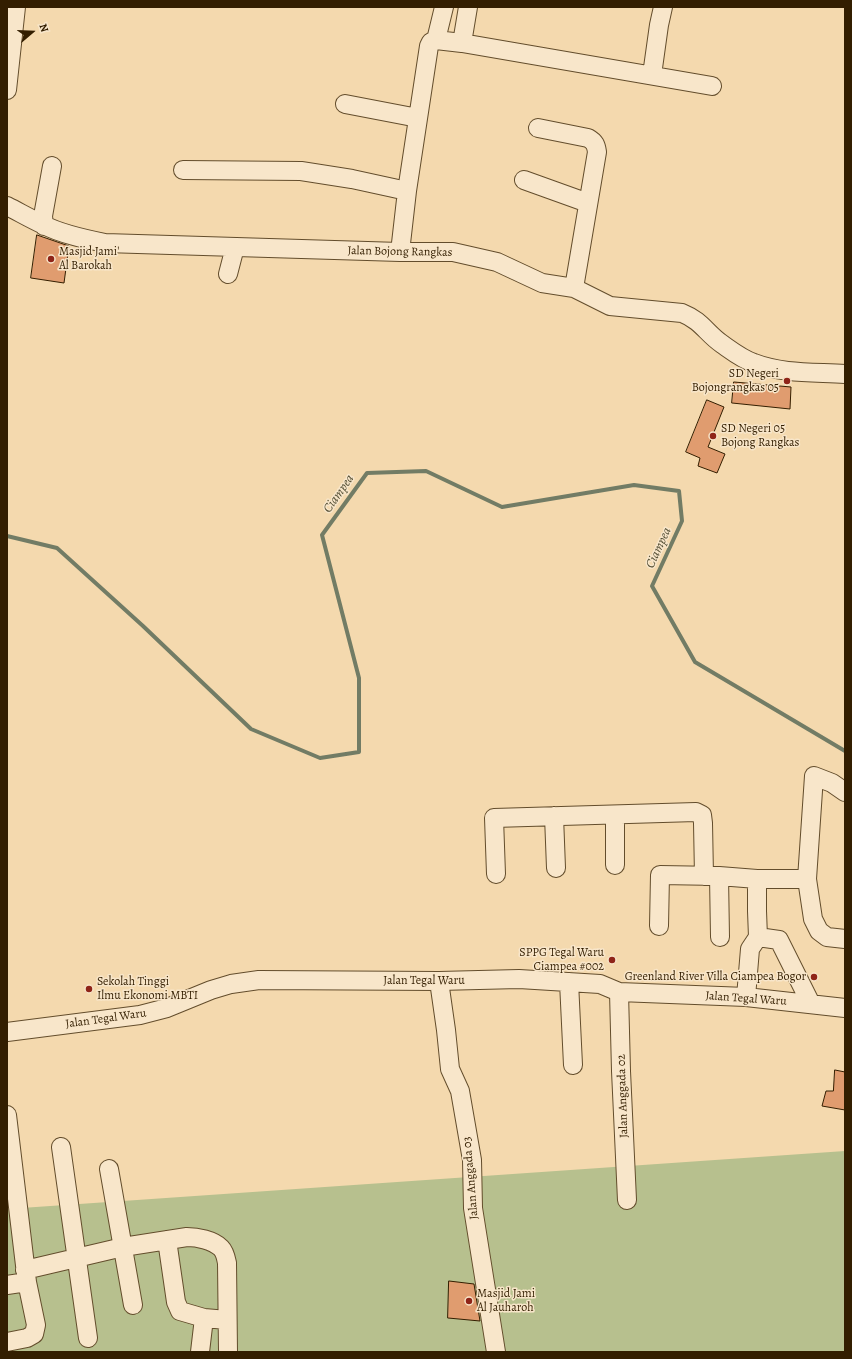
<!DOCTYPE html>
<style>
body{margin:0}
#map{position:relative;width:852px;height:1359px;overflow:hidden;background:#f4d9ae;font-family:Alegreya,serif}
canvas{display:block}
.frame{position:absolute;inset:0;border:8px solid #331e00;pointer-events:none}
.north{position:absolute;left:12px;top:12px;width:40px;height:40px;-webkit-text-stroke:3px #f8e6ca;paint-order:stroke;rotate:71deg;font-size:11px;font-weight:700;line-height:16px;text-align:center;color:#331e00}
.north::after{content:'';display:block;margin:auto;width:14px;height:18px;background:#331e00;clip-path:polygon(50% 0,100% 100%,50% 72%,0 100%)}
</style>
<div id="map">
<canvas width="852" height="1359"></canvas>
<div class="frame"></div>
<div class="north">N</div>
</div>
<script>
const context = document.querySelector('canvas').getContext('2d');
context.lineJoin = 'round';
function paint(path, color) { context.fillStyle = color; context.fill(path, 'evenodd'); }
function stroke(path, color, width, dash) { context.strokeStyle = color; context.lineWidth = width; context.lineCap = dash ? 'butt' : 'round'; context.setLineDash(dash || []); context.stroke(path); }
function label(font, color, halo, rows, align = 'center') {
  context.font = font + ' Alegreya,serif'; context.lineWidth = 3; context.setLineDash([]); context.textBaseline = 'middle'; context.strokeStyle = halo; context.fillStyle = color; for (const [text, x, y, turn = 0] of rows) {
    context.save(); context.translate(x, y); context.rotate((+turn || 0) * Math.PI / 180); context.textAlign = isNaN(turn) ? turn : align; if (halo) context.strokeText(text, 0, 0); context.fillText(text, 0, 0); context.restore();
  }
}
paint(new Path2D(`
 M845,1151V1352H7V1209Z`), '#b7c08e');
stroke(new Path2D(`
 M7,536L57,548L143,626L251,729L320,758L359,752V678L322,535L367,473L426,471L502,507L634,485L679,491L682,521L652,586L695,662L845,751`), '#727c65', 4);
const building = new Path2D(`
 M37,235L69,246L64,283L31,278Z
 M734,382L791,387L790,409L732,403Z
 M707,400L724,407L708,447L725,454L717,473L698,466L700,458L686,452Z
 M835,1070L845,1072V1110L822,1106L826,1091H833Z
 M449,1281L474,1284L480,1321L448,1318Z`);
paint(building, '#e09c6f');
stroke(building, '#331e00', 1);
const minor = new Path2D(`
 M468,7L462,43L712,86
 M436,40L444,7
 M652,75L659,25L663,7
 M7,90L16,7
 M345,104L418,118
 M538,128L588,138C595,142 596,145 597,152L574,288
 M183,170L301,171L352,179L407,191
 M524,180L588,203
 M7,206C19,212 31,219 44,225C61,234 85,239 105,243L400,252H453L497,262L542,283L574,288L610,306L682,313C702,321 706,333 722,344C732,351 742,359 754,363C782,374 815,372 845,374
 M44,226L43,216L52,166
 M400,252L407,191L429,46L431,42L436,40L462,43
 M228,274L235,247
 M845,792L832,783L814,776L807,879L813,919L819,931L827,937L845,939
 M554,816L556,868
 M615,865V815
 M496,874L494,818L696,812L702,815L703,823L704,876
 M719,876L720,937
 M757,879H807
 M659,926L660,875L719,876L757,879V911L758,937L779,940L811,1004
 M439,981L446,1030L450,1069L460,1091L472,1160L473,1208L496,1352
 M569,982L573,1065
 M619,992L621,1071L627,1200
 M746,997L750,949L758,937
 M7,1032L140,1015L167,1008L211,990L231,984L259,980L439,981L519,979L600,984L619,992L746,997L845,1008
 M7,1115L27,1282L7,1285
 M61,1147L88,1338
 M109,1169L133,1305
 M167,1240L176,1302L180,1311L204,1318L227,1320
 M25,1270L123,1247L187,1237C197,1237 213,1240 221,1248C225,1252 226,1258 227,1263L228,1352
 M7,1342L27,1338L34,1334L36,1325L27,1282
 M200,1352L204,1318`);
stroke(minor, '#634d2c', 20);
stroke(minor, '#f8e6ca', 18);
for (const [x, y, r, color] of [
 [51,259,4,"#8f2418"],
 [787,381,4,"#8f2418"],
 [713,436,4,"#8f2418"],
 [612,960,4,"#8f2418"],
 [814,977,4,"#8f2418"],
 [89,989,4,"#8f2418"],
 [469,1301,4,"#8f2418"]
]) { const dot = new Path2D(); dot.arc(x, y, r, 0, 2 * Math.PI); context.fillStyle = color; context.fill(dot); stroke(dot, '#f8e6ca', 1.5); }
label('12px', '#331e00', '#f8e6ca', [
 ["Masjid Jami'",59,252],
 ["Al Barokah",59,266],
 ["SD Negeri",779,374,"right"],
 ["Bojongrangkas 05",779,388,"right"],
 ["SD Negeri 05",721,429],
 ["Bojong Rangkas",721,443],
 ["SPPG Tegal Waru",604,953,"right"],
 ["Ciampea #002",604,967,"right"],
 ["Greenland River Villa Ciampea Bogor",806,977,"right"],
 ["Sekolah Tinggi",97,982],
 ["Ilmu Ekonomi MBTI",97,996],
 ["Masjid Jami",477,1294],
 ["Al Jauharoh",477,1308]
], 'left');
label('12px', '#331e00', '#f8e6ca', [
 ["Jalan Bojong Rangkas",400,252,1],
 ["Jalan Tegal Waru",424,981],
 ["Jalan Tegal Waru",746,999,4],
 ["Jalan Tegal Waru",106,1019,-8],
 ["Jalan Anggada 02",623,1096,-92],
 ["Jalan Anggada 03",471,1178,-95]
]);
label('italic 13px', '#524d33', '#f8e6ca', [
 ["Ciampea",339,494,-55],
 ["Ciampea",659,548,-65]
]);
</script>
